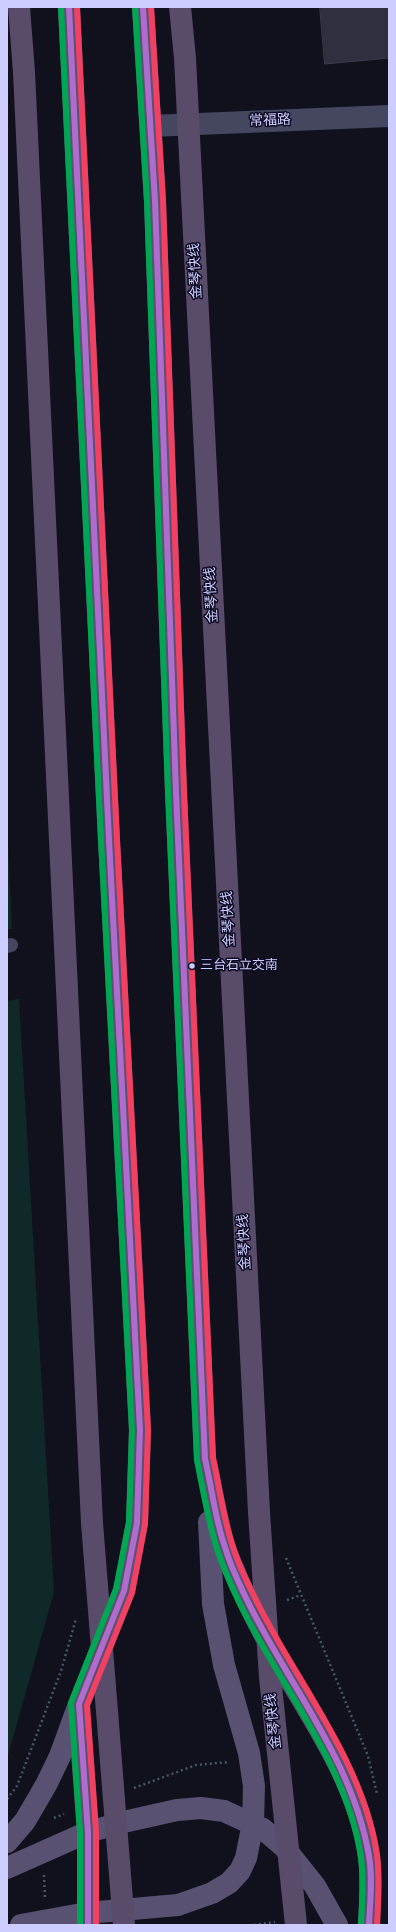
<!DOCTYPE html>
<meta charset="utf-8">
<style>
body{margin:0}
#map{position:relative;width:396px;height:1932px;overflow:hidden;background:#11111d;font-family:Poppins,sans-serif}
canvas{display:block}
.frame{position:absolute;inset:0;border:8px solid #cdceff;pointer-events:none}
</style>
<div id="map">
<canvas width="396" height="1932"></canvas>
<div class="frame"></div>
</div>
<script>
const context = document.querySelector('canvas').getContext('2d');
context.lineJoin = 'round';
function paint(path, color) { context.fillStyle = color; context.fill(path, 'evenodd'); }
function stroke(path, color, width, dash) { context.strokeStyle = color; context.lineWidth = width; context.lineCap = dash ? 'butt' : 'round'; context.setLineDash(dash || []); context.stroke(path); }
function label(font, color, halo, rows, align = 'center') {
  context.font = font + ' Poppins,"Noto Sans SC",sans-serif'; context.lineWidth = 3; context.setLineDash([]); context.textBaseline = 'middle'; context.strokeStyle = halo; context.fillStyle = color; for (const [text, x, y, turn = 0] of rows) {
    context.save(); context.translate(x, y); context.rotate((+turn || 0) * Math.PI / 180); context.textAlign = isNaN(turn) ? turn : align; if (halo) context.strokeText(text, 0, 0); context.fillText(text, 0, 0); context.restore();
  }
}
paint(new Path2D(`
 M7,823L12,929H7Z
 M19,999L54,1592L7,1759V1001Z`), '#0e2927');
const building = new Path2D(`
 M320,7H389V58L325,64Z`);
paint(building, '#2f2f40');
stroke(building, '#3b3a52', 1);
stroke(new Path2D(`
 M286,1558L368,1756L377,1794
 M287,1600L301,1595
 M134,1788L196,1765L229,1762
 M7,1799L17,1786L61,1671L76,1619
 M54,1818L64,1814
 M44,1875L45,1898
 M254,1925L275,1922`), '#445864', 2.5, [2, 3]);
stroke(new Path2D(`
 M7,946L11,945`), '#44475f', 14);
stroke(new Path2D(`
 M151,126L389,116`), '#44475f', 22);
stroke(new Path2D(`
 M143,7L155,201L176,792L205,1459C212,1488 216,1520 225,1548C233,1570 243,1592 254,1614C292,1694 356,1766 369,1856C372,1879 370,1902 369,1925
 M79,1714L88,1832V1925
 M7,1842L25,1821L46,1785L60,1756L79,1704L124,1591L137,1523L140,1430L109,840L69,7
 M7,1868L88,1832L128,1821L177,1810L201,1808L224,1811L263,1829L284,1847L315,1886L337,1925
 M21,1925L87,1913L178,1905L212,1893L229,1883L240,1871L246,1858L253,1823L254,1786L249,1753L224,1665L213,1604L209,1522`), '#585171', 22);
stroke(new Path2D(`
 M19,7L24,72L92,1523L124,1925
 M180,7L185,58L259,1512L270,1677L296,1925`), '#584c6a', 22);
stroke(new Path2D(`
 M69,7L109,840L140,1430L137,1523L124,1591L79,1704L88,1832V1925
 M143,7L155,201L176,792L205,1459C212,1488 215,1519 225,1547C230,1565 238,1581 246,1598C287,1683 353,1760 369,1856C373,1878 370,1902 369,1925`), '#b06ccc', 6);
stroke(new Path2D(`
 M61,7L101,840L132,1430L129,1522L116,1589L71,1703L80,1832V1925
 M135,7L147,201L168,792L197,1460C203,1490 208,1520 217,1549C223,1567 231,1585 239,1602C279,1685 348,1765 361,1858C364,1880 362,1903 361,1925`), '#00a651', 6);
stroke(new Path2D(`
 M77,7L117,840L148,1430L145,1524L132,1593L87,1705L96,1831V1925
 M151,7L163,201L184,792L213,1458C219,1486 223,1516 232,1544C237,1561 245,1578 253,1594C294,1680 363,1759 377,1855C380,1878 378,1902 377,1925`), '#f24062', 6);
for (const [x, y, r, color] of [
 [192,966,3.5,"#cdceff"]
]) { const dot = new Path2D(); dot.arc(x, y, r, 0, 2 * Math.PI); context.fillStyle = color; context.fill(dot); stroke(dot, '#0d0b23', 1.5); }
label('13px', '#cdceff', '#0d0b23', [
 ["三台石立交南",200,966]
], 'left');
label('14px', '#cdceff', '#0d0b23', [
 ["常福路",270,121,-2],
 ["金琴快线",196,271,-93],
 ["金琴快线",212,595,-93],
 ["金琴快线",229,919,-93],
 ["金琴快线",245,1242,-93],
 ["金琴快线",274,1721,-96]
]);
</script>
